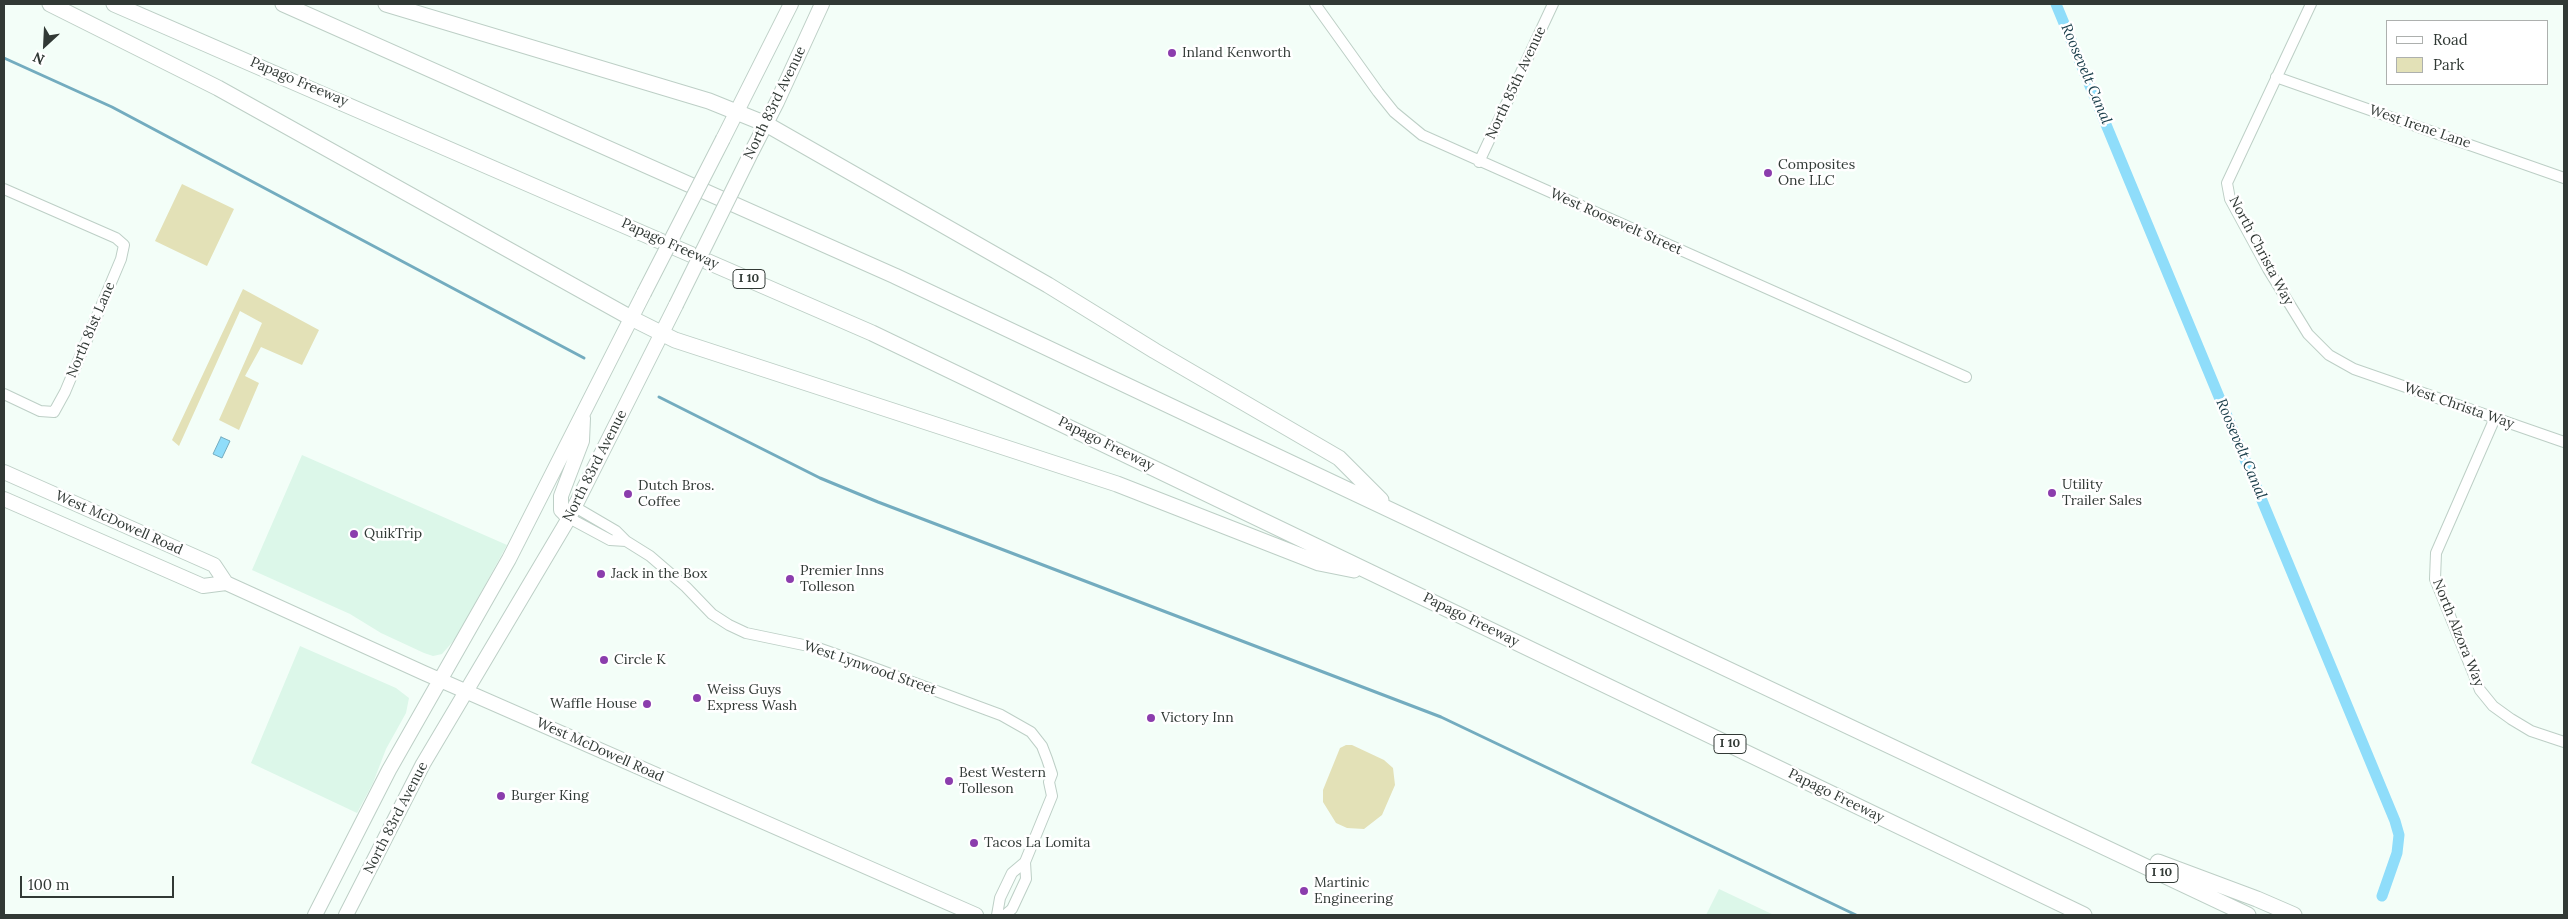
<!DOCTYPE html>
<html>
<head>
<meta charset="utf-8">
<style>
  body { margin:0 }
  #map { position:relative; width:2568px; height:919px; overflow:hidden; background:#f3fef8; font-family:Lora,serif }
  canvas { display:block }
  .frame { position:absolute; inset:0; border:5px solid #313935; pointer-events:none }
  .legend { position:absolute; left:2386px; top:20px; width:162px; height:65px; box-sizing:border-box; background:#fff; border:1px solid #adb0ae; margin:0; padding:6px 9px; list-style:none; font-size:15px; color:#313935 }
  .legend li { display:flex; align-items:center; gap:10px; height:25px }
  .legend b { width:25px; border:1px solid #adb0ae }
  .north { position:absolute; left:20px; top:20px; width:50px; height:50px; -webkit-text-stroke:4px #fff; paint-order:stroke; rotate:205deg; font-size:14px; font-weight:700; line-height:20px; text-align:center; color:#313935 }
  .north::after { content:''; display:block; margin:auto; width:18px; height:22px; background:#313935; clip-path:polygon(50% 0,100% 100%,50% 72%,0 100%) }
  .scale { position:absolute; left:20px; top:876px; width:154px; height:22px; box-sizing:border-box; border:2px solid #313935; border-top:0; padding-left:6px; font-size:15px; line-height:18px; white-space:nowrap; color:#313935; -webkit-text-stroke:4px #fff; paint-order:stroke }
</style>
</head>
<body>
<div id="map">
<canvas width="2568" height="919"></canvas>
<div class="frame"></div>
<ul class="legend">
<li><b style="height:6px;background:#fff"></b>Road</li>
<li><b style="height:14px;background:#e3e1b7"></b>Park</li>
</ul>
<div class="north">N</div>
<div class="scale">100 m</div>
</div>
<script>
const context = document.querySelector('canvas').getContext('2d');
context.lineJoin = 'round';
function fill(path, color) { context.fillStyle = color; context.fill(path, 'evenodd'); }
const shape = rows => new Path2D(rows.map(r => 'M' + r).join(''));
function trace(path, color, width, dash) { context.strokeStyle = color; context.lineWidth = width; context.lineCap = dash ? 'butt' : 'round'; context.setLineDash(dash || []); context.stroke(path); }
function write(font, color, halo, rows, align = 'center') {
  context.font = font + ' Lora,serif'; context.lineWidth = 5; context.setLineDash([]); context.textBaseline = 'middle'; context.strokeStyle = halo; context.fillStyle = color; for (const [text, x, y, turn = 0] of rows) {
    context.save(); context.translate(x, y); context.rotate((+turn || 0) * Math.PI / 180); context.textAlign = isNaN(turn) ? turn : align; if (halo) context.strokeText(text, 0, 0); context.fillText(text, 0, 0); context.restore();
  }
}
fill(shape([
  [302,455,507,545,456,638,442,654,433,656,424,653,381,633,350,614,252,570],
  [300,646,396,688,409,698,406,713,386,749,373,783,357,813,251,763],
  [1719,889,1774,915,1706,915]
]), '#dcf7e9');
fill(shape([
  [182,184,234,209,207,266,155,241],
  [243,289,319,330,302,365,261,347,245,376,259,383,239,430,219,420,262,323,240,311,179,446,172,440],
  [1346,745,1352,745,1384,760,1393,768,1395,785,1382,815,1364,829,1347,828,1336,823,1323,802,1323,790,1327,780,1340,748]
]), '#e3e1b7');
const water = shape([
  [221,437,230,441,222,458,213,454,221,437]
]);
fill(water, '#8fddfa');
trace(water, '#73acbf', 1);
trace(shape([
  [4,58,112,107,584,358],
  [659,397,820,478,878,502,1441,717,1856,915]
]), '#73acbf', 3);
trace(shape([
  [2056,4,2395,821,2399,835,2397,853,2382,896]
]), '#8fddfa', 11);
const minor = shape([
  [1315,4,1378,92,1394,112,1422,135,1966,377],
  [2311,4,2227,183,2230,199,2268,269,2308,334,2329,355,2354,369,2564,442],
  [2276,77,2564,178],
  [1479,162,1553,4],
  [4,189,116,238,124,245,121,259,65,392,54,412,40,411,4,394],
  [2495,418,2436,553,2435,579,2480,690,2493,706,2511,719,2531,731,2564,742],
  [575,507,616,531,626,541,650,556,686,587,712,614,729,625,746,633,818,648,858,662,1001,715,1031,732,1042,746,1047,759,1052,774,1049,782,1052,796,1025,862,1012,873,1000,898,997,915],
  [569,518,610,540,626,541],
  [1005,915,1012,909,1026,879,1025,862]
]);
const major = shape([
  [723,139,791,4],
  [752,151,777,102,822,4],
  [4,472,214,565,226,583,424,673,976,915],
  [4,499,203,586,226,583],
  [569,518,561,510,561,496,582,441,583,418],
  [315,915,389,770,509,559,644,293],
  [346,915,423,764,569,518,676,305]
]);
const highway = shape([
  [50,4,218,88,631,318,675,340,1117,484,1319,563,1354,570],
  [114,4,872,333,2084,915],
  [283,4,895,276,2248,915],
  [386,4,709,101,766,124,1048,285,1155,351,1339,458,1381,500],
  [2158,862,2257,899,2294,915]
]);
trace(minor, '#bdcfc6', 12);
trace(major, '#bdcfc6', 16);
trace(highway, '#bdcfc6', 17);
trace(minor, '#fff', 10);
trace(major, '#fff', 14);
trace(highway, '#fff', 15);
const majorBridge = shape([
  [644,293,723,139],
  [676,305,752,151]
]);
trace(majorBridge, '#bdcfc6', 16, []);
trace(majorBridge, '#fff', 14);
for (const [x, y, r, color] of [
  [1172,53,5,"#8b3dad"],
  [1768,173,5,"#8b3dad"],
  [2052,493,5,"#8b3dad"],
  [628,494,5,"#8b3dad"],
  [354,534,5,"#8b3dad"],
  [601,574,5,"#8b3dad"],
  [790,579,5,"#8b3dad"],
  [604,660,5,"#8b3dad"],
  [697,698,5,"#8b3dad"],
  [647,704,5,"#8b3dad"],
  [1151,718,5,"#8b3dad"],
  [949,781,5,"#8b3dad"],
  [501,796,5,"#8b3dad"],
  [974,843,5,"#8b3dad"],
  [1304,891,5,"#8b3dad"]
]) { const dot = new Path2D(); dot.arc(x, y, r, 0, 2 * Math.PI); context.fillStyle = color; context.fill(dot); trace(dot, '#fff', 2); }
for (const [x, y, w] of [
  [749,279,32],
  [1730,744,32],
  [2162,873,32]
]) { const box = new Path2D(); box.roundRect(x - w / 2, y - 9.5, w, 19, 4); context.fillStyle = '#fff'; context.fill(box); trace(box, '#313935', 1); }
write('bold 12px', '#313935', null, [
  ["I 10",749,279],
  ["I 10",1730,744],
  ["I 10",2162,873]
]);
write('14px', '#313935', '#fff', [
  ["Inland Kenworth",1182,53],
  ["Composites",1778,165],
  ["One LLC",1778,181],
  ["Utility",2062,485],
  ["Trailer Sales",2062,501],
  ["Dutch Bros.",638,486],
  ["Coffee",638,502],
  ["QuikTrip",364,534],
  ["Premier Inns",800,571],
  ["Tolleson",800,587],
  ["Jack in the Box",611,574],
  ["Circle K",614,660],
  ["Weiss Guys",707,690],
  ["Express Wash",707,706],
  ["Waffle House",637,704,"right"],
  ["Victory Inn",1161,718],
  ["Best Western",959,773],
  ["Tolleson",959,789],
  ["Burger King",511,796],
  ["Tacos La Lomita",984,843],
  ["Martinic",1314,883],
  ["Engineering",1314,899]
], 'left');
write('14px', '#313935', '#fff', [
  ["Papago Freeway",299,82,23],
  ["North 85th Avenue",1516,83,-65],
  ["North 83rd Avenue",775,103,-64],
  ["West Irene Lane",2420,127,19],
  ["West Roosevelt Street",1616,222,24],
  ["Papago Freeway",670,244,24],
  ["North Christa Way",2261,251,62],
  ["North 81st Lane",91,330,-67],
  ["West Christa Way",2459,406,19],
  ["Papago Freeway",1106,444,26],
  ["North 83rd Avenue",595,466,-63],
  ["West McDowell Road",119,523,24],
  ["Papago Freeway",1471,620,26],
  ["North Alzora Way",2458,633,68],
  ["West Lynwood Street",870,668,19],
  ["West McDowell Road",600,750,24],
  ["Papago Freeway",1836,796,26],
  ["North 83rd Avenue",396,818,-63]
]);
write('italic 15px', '#193d4a', '#fff', [
  ["Roosevelt Canal",2086,74,67],
  ["Roosevelt Canal",2241,449,67]
]);
</script>
</body>
</html>
